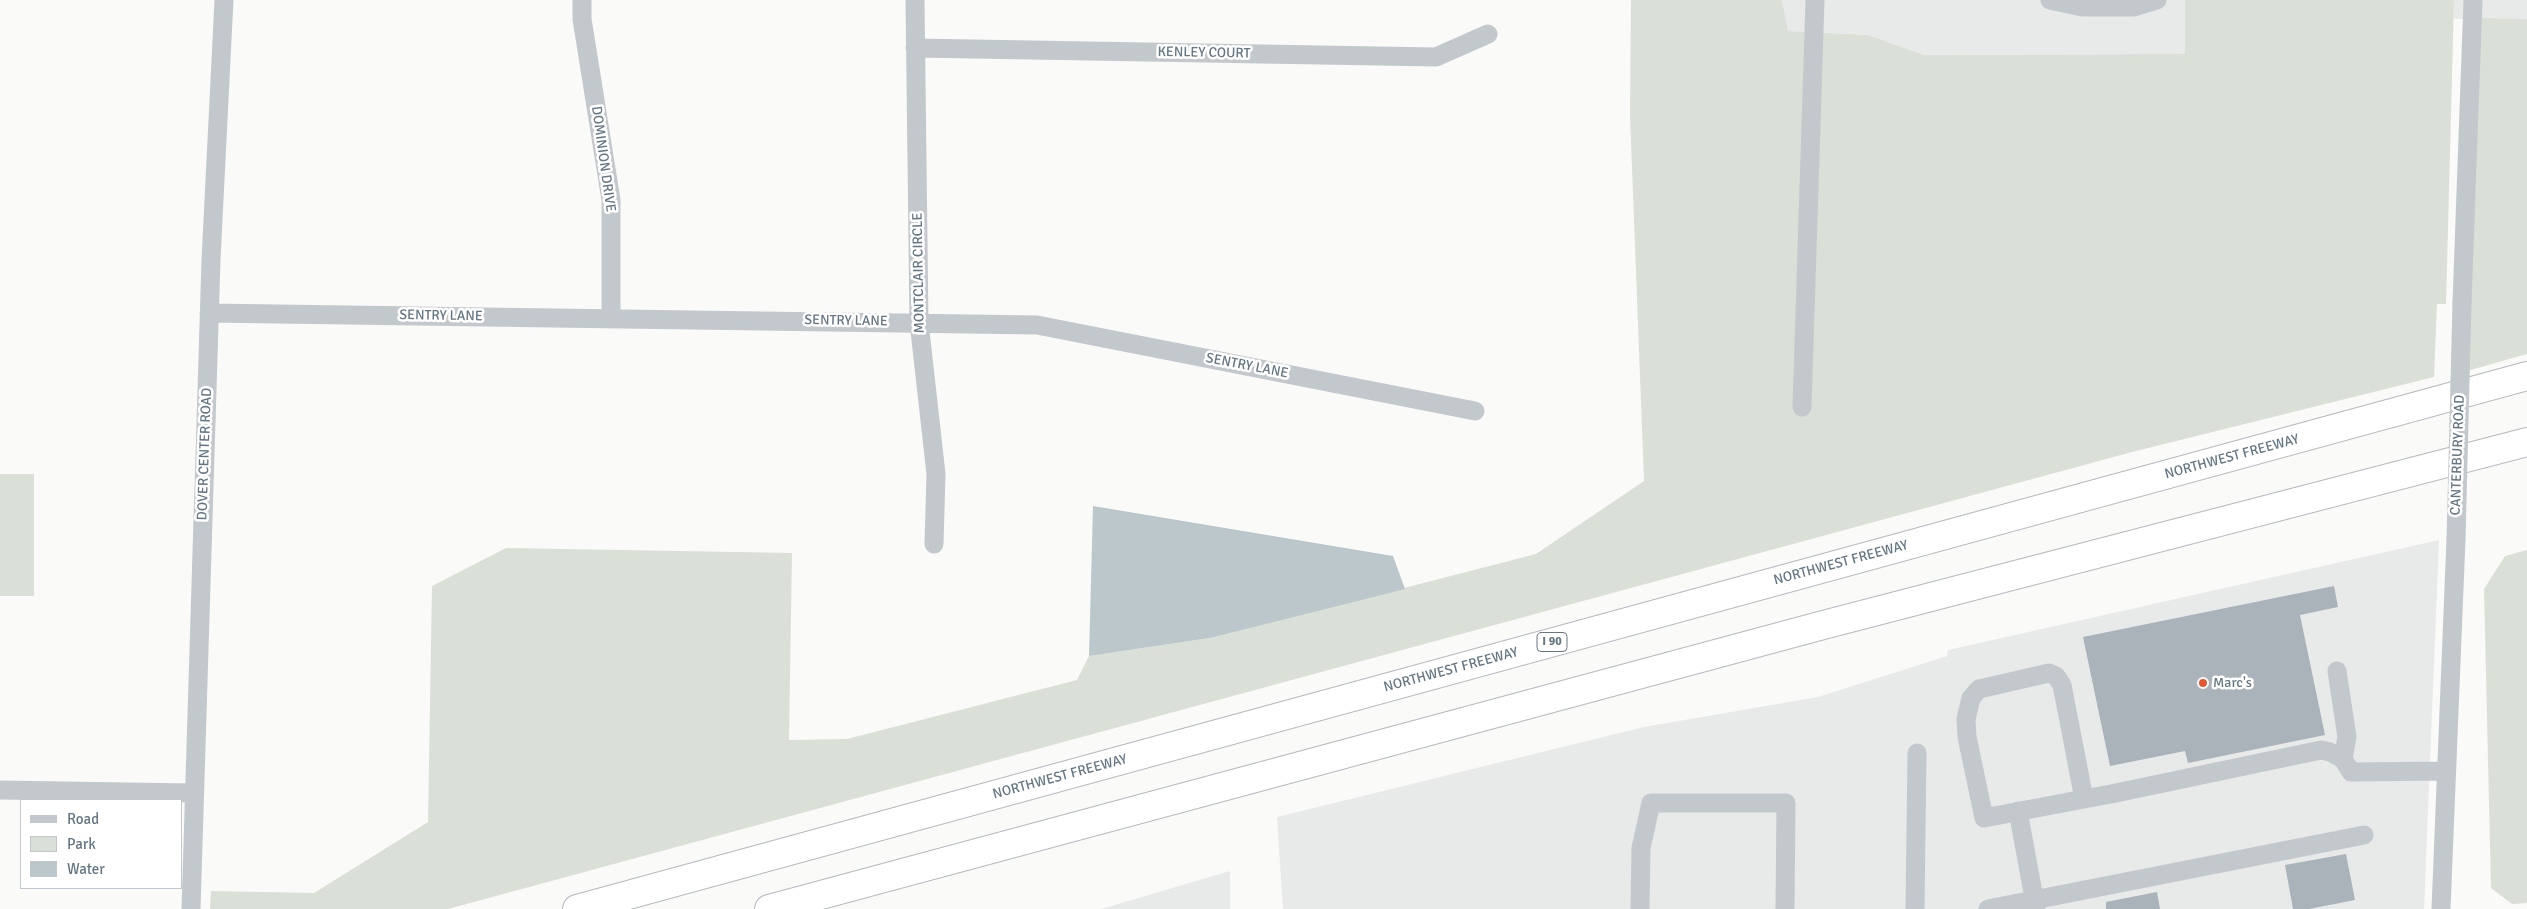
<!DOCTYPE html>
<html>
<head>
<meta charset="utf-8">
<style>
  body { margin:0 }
  #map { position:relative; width:2527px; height:909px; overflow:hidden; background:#fafaf8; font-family:Signika,sans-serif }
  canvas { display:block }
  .legend { position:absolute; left:20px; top:799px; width:162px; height:90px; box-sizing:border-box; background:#fff; border:1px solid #c1c8cd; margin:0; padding:6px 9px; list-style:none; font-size:15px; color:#657683 }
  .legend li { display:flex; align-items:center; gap:10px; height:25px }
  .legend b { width:25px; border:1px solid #c1c8cd }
</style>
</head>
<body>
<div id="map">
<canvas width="2527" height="909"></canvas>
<ul class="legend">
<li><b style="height:6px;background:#c3c8cc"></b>Road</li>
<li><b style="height:14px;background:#dadfd7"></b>Park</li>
<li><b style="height:14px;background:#bbc7cb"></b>Water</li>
</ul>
</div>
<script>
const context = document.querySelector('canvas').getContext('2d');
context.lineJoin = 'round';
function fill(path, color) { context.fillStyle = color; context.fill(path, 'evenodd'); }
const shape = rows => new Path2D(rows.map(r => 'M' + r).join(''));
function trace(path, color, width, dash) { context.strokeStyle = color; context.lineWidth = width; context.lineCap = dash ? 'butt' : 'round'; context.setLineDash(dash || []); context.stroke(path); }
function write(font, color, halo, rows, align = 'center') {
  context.font = font + ' Signika,sans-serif'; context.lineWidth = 5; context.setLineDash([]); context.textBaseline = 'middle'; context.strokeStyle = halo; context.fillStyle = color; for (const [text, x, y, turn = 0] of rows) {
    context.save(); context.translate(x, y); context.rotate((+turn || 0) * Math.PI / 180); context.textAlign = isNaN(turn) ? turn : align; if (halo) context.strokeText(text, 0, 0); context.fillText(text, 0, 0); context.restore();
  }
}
fill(shape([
  [1782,0,2185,0,2185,54,1924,55,1868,35,1788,31],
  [2454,0,2527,0,2527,19,2454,19],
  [2439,540,2424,909,1283,909,1277,817,1644,727,1818,697,1947,656,1948,650],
  [1230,871,1230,909,1101,909]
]), '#e8e9e9');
fill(shape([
  [1631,0,1782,0,1788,31,1868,35,1924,55,2185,54,2185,0,2454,0,2446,304,2437,304,2434,377,2132,452,448,909,210,909,211,891,314,893,428,822,432,586,506,548,792,553,789,740,847,739,1077,680,1089,656,1210,638,1536,554,1644,481,1630,115],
  [2475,18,2527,19,2527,354,2467,371],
  [0,474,34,474,34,596,0,596],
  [2527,550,2527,903,2512,904,2491,888,2484,589,2505,556]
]), '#dadfd7');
fill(shape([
  [1093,506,1393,556,1405,589,1210,638,1089,656]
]), '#bbc7cb');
fill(shape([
  [2334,586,2338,607,2300,615,2325,735,2188,763,2185,751,2110,766,2083,637],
  [2346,854,2355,900,2309,909,2293,909,2285,865],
  [2157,892,2160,909,2106,909,2106,902]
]), '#aab3b9');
const highway = shape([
  [577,909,2527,376],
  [769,909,1827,624,2527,442]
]);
trace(highway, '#b4b9bd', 30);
trace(shape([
  [582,0,582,19,611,200,611,319],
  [915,0,919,322,936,474,934,544],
  [2050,0,2082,7,2134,7,2157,0],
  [915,48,1436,57,1488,34],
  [2462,303,2473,0],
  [209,313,1037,325,1475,411],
  [1802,407,1815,0],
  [2337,671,2347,737,2343,759],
  [0,790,193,793],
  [2084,799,2062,685,2056,676,2049,673,1979,689,1971,698,1966,719,1967,737,1984,818,2084,799,2111,794,2321,750,2330,752,2343,759,2351,772,2446,771],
  [2018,811,2036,909],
  [191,909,211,260,224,0],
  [1640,909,1641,848,1651,803,1786,803,1785,909],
  [1915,909,1917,753],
  [1988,909,2364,835],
  [2441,909,2456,539]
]), '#c3c8cc', 19);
trace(highway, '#fff', 28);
trace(shape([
  [2456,539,2462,303]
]), '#c3c8cc', 19);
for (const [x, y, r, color] of [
  [2203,683,5,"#e4572e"]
]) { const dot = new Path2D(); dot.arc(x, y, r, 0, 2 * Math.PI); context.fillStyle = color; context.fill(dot); trace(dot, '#fff', 2); }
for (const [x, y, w] of [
  [1552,642,30]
]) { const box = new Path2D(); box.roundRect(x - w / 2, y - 9.5, w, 19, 4); context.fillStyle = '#fff'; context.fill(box); trace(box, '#657683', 1); }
write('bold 12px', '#657683', null, [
  ["I 90",1552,642]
]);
write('14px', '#657683', '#fff', [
  ["KENLEY COURT",1204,53,1],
  ["DOMINION DRIVE",603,159,82],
  ["MONTCLAIR CIRCLE",919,273,-91],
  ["SENTRY LANE",441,316,1],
  ["SENTRY LANE",846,321,1],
  ["SENTRY LANE",1247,366,11],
  ["DOVER CENTER ROAD",205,454,-88],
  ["CANTERBURY ROAD",2458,455,-88],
  ["NORTHWEST FREEWAY",2232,457,-15],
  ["NORTHWEST FREEWAY",1841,563,-15],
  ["NORTHWEST FREEWAY",1451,670,-15],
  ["NORTHWEST FREEWAY",1060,777,-15]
]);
write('14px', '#657683', '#fff', [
  ["Marc's",2213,683]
], 'left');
</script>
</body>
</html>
